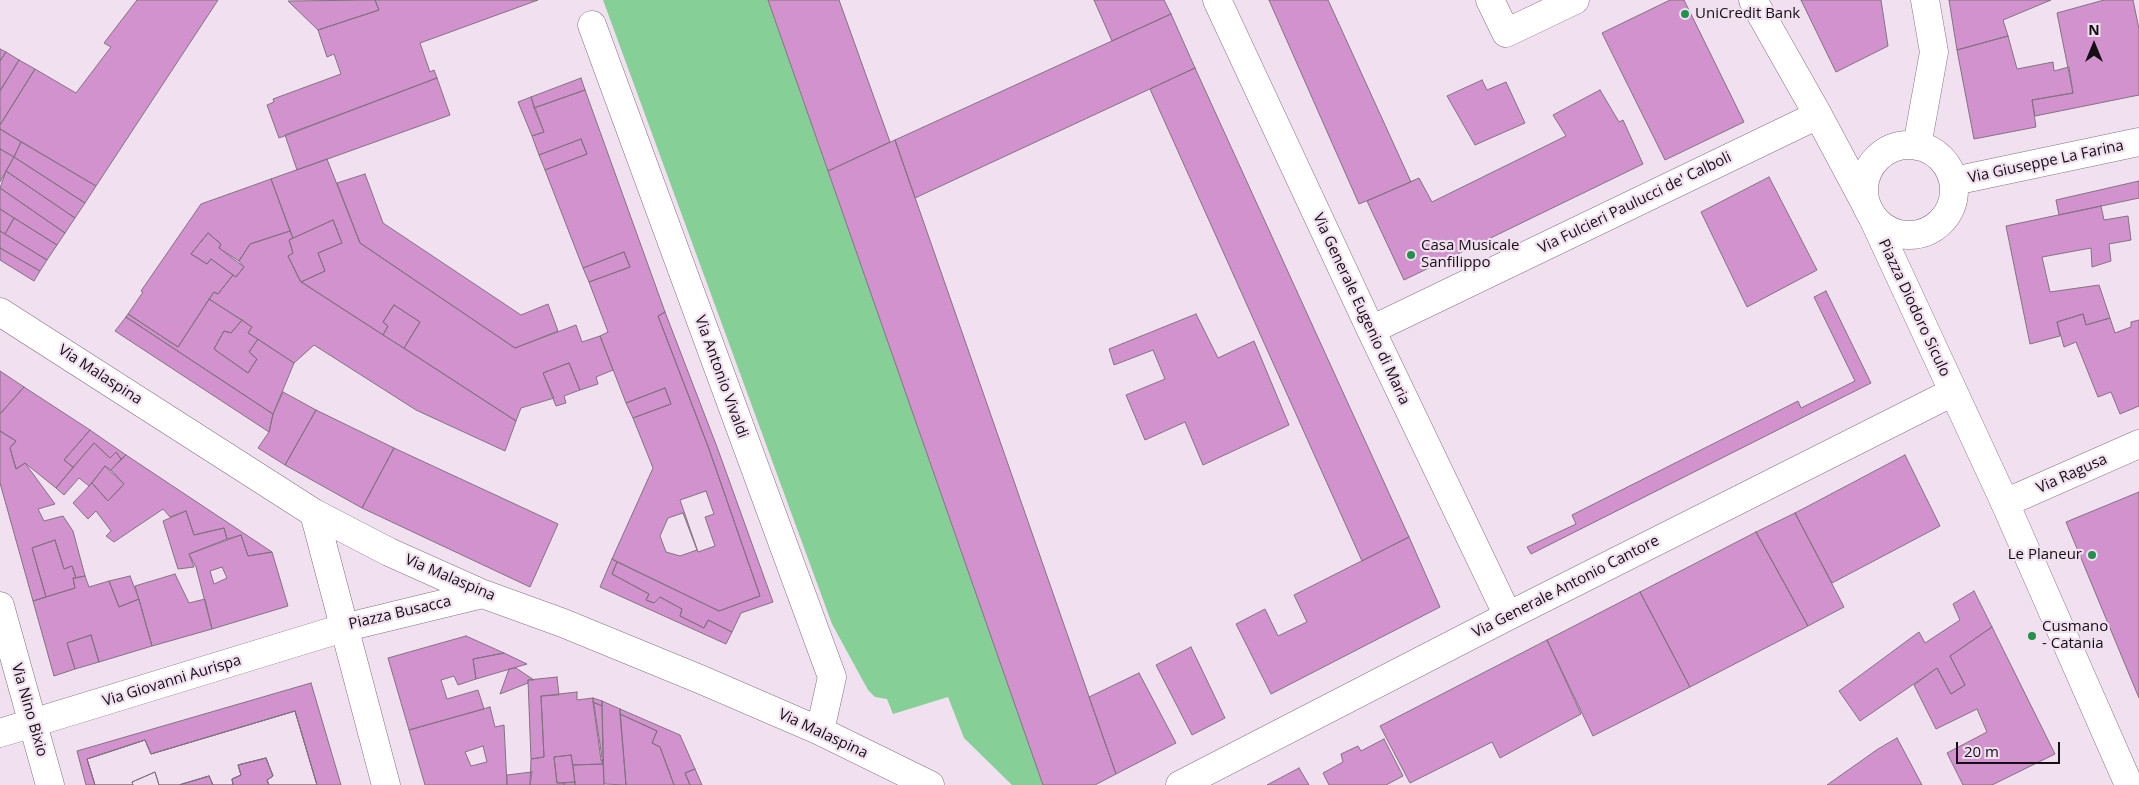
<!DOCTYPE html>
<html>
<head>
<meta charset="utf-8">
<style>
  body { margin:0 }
  #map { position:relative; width:2139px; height:785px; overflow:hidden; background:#f1e0ef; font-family:"Open Sans",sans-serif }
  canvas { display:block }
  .north { position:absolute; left:2069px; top:20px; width:50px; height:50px; -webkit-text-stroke:4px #f1e0ef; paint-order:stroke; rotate:0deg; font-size:14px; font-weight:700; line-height:20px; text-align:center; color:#150f14 }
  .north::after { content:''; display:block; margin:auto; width:18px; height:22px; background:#150f14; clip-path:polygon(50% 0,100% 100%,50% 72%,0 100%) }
  .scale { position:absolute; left:1956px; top:742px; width:104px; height:22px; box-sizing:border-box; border:2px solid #150f14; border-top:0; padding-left:6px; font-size:15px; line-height:18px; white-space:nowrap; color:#150f14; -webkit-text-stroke:4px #f1e0ef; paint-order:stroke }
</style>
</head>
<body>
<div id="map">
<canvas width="2139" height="785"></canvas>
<div class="north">N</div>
<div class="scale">20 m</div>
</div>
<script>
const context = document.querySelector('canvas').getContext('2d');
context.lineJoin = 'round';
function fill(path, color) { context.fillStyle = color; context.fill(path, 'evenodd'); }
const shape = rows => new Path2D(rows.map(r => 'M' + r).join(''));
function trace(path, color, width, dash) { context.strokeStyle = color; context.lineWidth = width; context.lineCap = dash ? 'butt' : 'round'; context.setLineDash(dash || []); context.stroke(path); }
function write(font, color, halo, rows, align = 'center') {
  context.font = font + ' "Open Sans",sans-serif'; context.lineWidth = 4.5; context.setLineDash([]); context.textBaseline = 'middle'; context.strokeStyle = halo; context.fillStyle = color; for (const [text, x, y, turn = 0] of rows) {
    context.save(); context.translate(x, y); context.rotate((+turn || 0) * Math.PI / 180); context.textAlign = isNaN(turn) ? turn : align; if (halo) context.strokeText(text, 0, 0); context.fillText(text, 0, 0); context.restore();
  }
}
fill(shape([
  [603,0,768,0,1043,785,1012,785,964,738,948,697,893,714,887,699,875,697,868,690,832,624]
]), '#86cf97');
const building = shape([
  [137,0,218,0,96,186,0,129,0,125,35,69,76,93,111,47,104,43,137,0],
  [375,0,538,0,420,43,430,72,434,70,437,78,279,138,267,105,274,102,273,99,341,74,334,54,327,57,318,30,379,10,375,0],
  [375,0,379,10,318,30,288,1,375,0],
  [768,0,839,0,890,142,828,171,768,0],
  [1094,0,1164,0,1171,14,1112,41,1094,0],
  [1269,0,1328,0,1411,182,1359,204,1269,0],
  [1670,0,1684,0,1744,122,1665,160,1602,33,1670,0],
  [1801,0,1881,0,1888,46,1836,72,1801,0],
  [1949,0,2051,0,2003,20,2008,36,1957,50,1949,0],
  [2104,0,2133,0,2139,29,2139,95,2035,116,2032,100,2073,93,2057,13,2104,0],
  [1171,14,1195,68,915,198,895,140,1171,14],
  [2008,36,2017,69,2053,62,2054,71,2069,67,2073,93,2032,100,2036,127,1974,139,1957,50,2008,36],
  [0,49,6,52,0,61,0,49],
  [6,52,19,60,0,91,0,61,6,52],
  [19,60,35,69,0,125,0,91,19,60],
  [1195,68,1409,537,1362,561,1150,89,1195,68],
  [437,78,450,115,297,170,285,135,437,78],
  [581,78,585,90,534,108,531,97,581,78],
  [1482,80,1487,90,1506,82,1525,123,1475,145,1447,96,1482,80],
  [585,90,665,312,658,316,709,449,760,596,719,611,612,559,653,468,633,418,671,404,665,388,626,403,600,336,608,332,589,282,630,267,624,252,583,268,545,170,587,154,581,139,539,155,532,136,544,132,534,108,585,90],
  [683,513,697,550,680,556,666,552,660,536,668,518,683,513],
  [1600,90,1619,122,1623,120,1643,164,1404,280,1367,201,1419,178,1432,202,1566,136,1553,115,1600,90],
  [531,97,544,132,532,136,518,102,531,97],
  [0,129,21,142,14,157,0,149,0,129],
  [581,139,587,154,545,170,539,155,581,139],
  [895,140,1116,774,1095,785,1043,785,828,171,895,140],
  [21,142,96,186,85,203,14,157,21,142],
  [0,149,14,157,0,182,0,149],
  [14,157,85,203,75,218,6,171,14,157],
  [327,159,360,243,515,348,576,325,582,342,600,336,613,370,596,377,598,384,580,390,569,363,543,373,554,398,521,408,516,421,404,348,420,322,394,305,383,322,388,326,383,335,301,282,325,271,318,253,342,243,333,220,293,238,271,179,327,159],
  [6,171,75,218,65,233,0,188,6,171],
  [365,174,383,223,521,315,548,304,558,331,515,348,360,243,337,183,365,174],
  [1769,177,1817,270,1747,307,1701,212,1769,177],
  [271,179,290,231,250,244,239,261,219,248,221,244,208,233,191,254,207,264,211,259,233,275,218,294,214,292,178,347,128,314,143,292,141,291,201,204,271,179],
  [2139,181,2139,198,2059,215,2056,200,2139,181],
  [0,188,65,233,57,245,0,209,0,188],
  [2101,206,2104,220,2128,216,2131,240,2109,244,2111,261,2092,267,2091,248,2042,257,2050,292,2099,285,2110,318,2086,325,2083,314,2057,322,2060,336,2030,344,2006,226,2101,206],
  [0,209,14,218,5,234,0,231,0,209],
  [14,218,57,245,47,260,5,234,14,218],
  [333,220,342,243,318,253,325,271,301,282,288,256,293,253,289,240,333,220],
  [0,231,47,260,40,271,0,248,0,231],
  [290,231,293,238,289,240,293,253,288,256,300,281,516,421,505,451,416,410,314,345,294,363,248,333,252,327,209,299,214,292,218,294,233,275,236,277,244,267,239,261,250,244,290,231],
  [208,233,221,244,219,248,244,267,236,277,211,259,207,264,191,254,208,233],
  [0,248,40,271,34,281,0,260,0,248],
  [624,252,630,267,589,282,583,268,624,252],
  [1826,291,1871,383,1531,554,1527,547,1576,524,1572,515,1798,401,1801,408,1855,381,1814,297,1826,291],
  [209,299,242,320,231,333,224,331,214,349,248,373,257,359,249,352,258,339,294,363,273,414,126,317,128,314,178,347,209,299],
  [394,305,420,322,404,348,383,335,388,326,383,322,394,305],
  [665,312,717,447,773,602,741,613,732,632,708,620,704,628,680,616,682,609,660,597,654,603,646,600,649,594,612,574,617,562,719,611,760,596,709,449,658,316,665,312],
  [1196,314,1218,358,1254,341,1289,425,1203,465,1185,422,1145,440,1126,395,1165,379,1153,350,1114,365,1109,349,1196,314],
  [2083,314,2086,325,2110,318,2115,333,2131,327,2131,322,2139,320,2139,406,2120,414,2111,392,2098,397,2076,342,2064,347,2057,322,2083,314],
  [126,317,273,414,269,432,115,331,126,317],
  [242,320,252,327,248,333,258,339,249,352,257,359,248,373,214,349,224,331,231,333,242,320],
  [569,363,580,390,564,396,566,403,556,406,543,373,569,363],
  [0,371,24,387,0,414,0,371],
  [24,387,90,430,64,460,73,467,56,488,25,463,16,469,10,448,16,441,0,431,0,414,24,387],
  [665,388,671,404,633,418,626,403,665,388],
  [283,392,316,410,285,465,258,448,269,432,273,414,283,392],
  [316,410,394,448,362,508,285,465,316,410],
  [90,430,126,455,121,459,116,452,110,458,94,443,73,467,64,460,90,430],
  [0,431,16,441,10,448,16,469,25,463,55,504,38,509,44,521,63,516,73,531,85,576,76,578,72,566,64,569,55,540,32,548,46,597,33,601,0,483,0,431],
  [94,443,110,458,116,452,121,459,111,470,105,466,89,486,79,478,64,495,56,488,94,443],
  [394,448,558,524,530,587,362,508,394,448],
  [126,455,272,552,248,556,241,535,227,539,224,528,194,535,186,511,170,517,163,509,114,542,106,536,111,531,96,511,88,519,73,503,92,483,108,501,124,484,111,470,126,455],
  [1905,455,1940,526,1832,583,1795,513,1905,455],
  [105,466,124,484,108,501,92,483,105,466],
  [706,491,714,514,705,517,715,546,698,552,680,500,706,491],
  [2139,492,2139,698,2066,522,2139,492],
  [186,511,194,535,224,528,227,539,189,554,194,567,178,569,163,521,186,511],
  [1795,513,1844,607,1808,626,1756,532,1795,513],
  [1756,532,1808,626,1690,687,1640,592,1756,532],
  [241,535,248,556,272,552,288,606,212,629,196,567,189,554,241,535],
  [222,567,227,578,214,584,210,571,222,567],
  [1409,537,1440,607,1271,694,1236,624,1265,609,1278,636,1307,622,1294,595,1409,537],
  [55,540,64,569,72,566,76,578,73,578,75,588,46,597,32,548,55,540],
  [612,559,617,562,612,574,649,594,646,600,654,603,660,597,682,609,680,616,704,628,708,620,732,632,726,644,600,587,612,559],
  [175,574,189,603,205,599,212,629,152,646,135,586,175,574],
  [85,576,89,587,109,581,119,607,139,599,152,646,99,662,91,635,67,643,75,669,54,676,33,601,75,588,73,578,85,576],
  [130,576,139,599,119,607,109,581,130,576],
  [1974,591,1992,627,1950,656,1965,685,1951,694,1937,668,1860,721,1839,691,1919,632,1925,643,1960,620,1953,604,1974,591],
  [1640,592,1690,687,1593,736,1547,640,1640,592],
  [1992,627,2055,754,1992,785,1963,785,1947,753,1987,732,1977,709,1936,729,1914,685,1937,668,1951,694,1965,685,1950,656,1992,627],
  [91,635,99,662,75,669,67,643,91,635],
  [466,636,504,653,473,659,476,679,458,685,454,676,441,680,447,699,478,690,484,709,409,730,388,658,466,636],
  [1547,640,1581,714,1500,758,1492,742,1410,783,1380,726,1547,640],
  [1191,647,1225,718,1192,735,1156,665,1191,647],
  [504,653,527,664,476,679,473,659,504,653],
  [516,668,534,680,528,680,528,683,500,694,509,669,516,668],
  [1139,673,1176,743,1116,774,1089,697,1139,673],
  [557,677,559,695,541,696,544,757,531,759,528,680,557,677],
  [311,683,341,785,317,785,295,711,151,754,145,740,87,759,95,785,86,785,77,751,311,683],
  [577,692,577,700,593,698,603,764,573,765,571,755,554,757,557,783,564,783,564,785,530,785,531,759,544,757,541,696,577,692],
  [593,698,602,701,602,706,593,702,593,698],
  [602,701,620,709,626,785,604,784,602,701],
  [593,702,602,706,603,761,601,760,593,702],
  [490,707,495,727,504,725,507,785,425,785,409,730,490,707],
  [483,746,487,762,471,766,465,752,483,746],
  [620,709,680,735,695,769,685,773,690,785,674,785,660,747,652,743,657,731,620,714,620,709],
  [295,711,317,785,269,785,267,780,273,776,266,758,238,765,241,775,232,779,233,785,213,785,209,776,179,785,159,785,155,772,132,782,133,785,95,785,87,759,145,740,151,754,295,711],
  [295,711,317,785,269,785,267,780,273,776,266,758,238,765,241,775,232,779,233,785,213,785,209,776,179,785,159,785,155,772,132,782,133,785,95,785,87,759,145,740,151,754,295,711],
  [620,714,657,731,652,743,660,747,674,785,626,785,620,714],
  [1897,738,1922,785,1827,785,1878,749,1897,738],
  [1384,739,1403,776,1386,785,1329,785,1323,773,1343,762,1341,754,1358,746,1361,751,1384,739],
  [571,755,575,782,557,783,554,757,571,755],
  [266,758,273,776,267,780,269,785,233,785,232,779,241,775,238,765,266,758],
  [601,760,603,761,604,785,575,785,573,765,603,764,601,760],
  [1299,768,1309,785,1267,785,1299,768],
  [695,769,702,785,690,785,685,773,695,769],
  [532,772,530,785,507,785,507,775,532,772],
  [209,776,213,785,179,785,209,776],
  [575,782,575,785,564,785,564,783,575,782]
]);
fill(building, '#d192cd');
trace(building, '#827380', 1);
const minor = shape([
  [1217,0,1371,330,1508,616],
  [1490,0,1506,33,1575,0],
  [592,25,832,677,820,731],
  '1864 190a45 45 0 1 1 90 0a45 45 0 1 1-90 0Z',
  [1917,146,1934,52,1925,0],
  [1954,181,2139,142],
  [0,312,314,513,389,552,483,594,563,623,702,680,820,731,930,785],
  [1371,330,1818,115],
  [2005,503,2139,444],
  [314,513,386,785],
  [0,606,50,785],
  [0,733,343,628,483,594],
  [1180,785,1508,616,1953,392]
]);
const tertiary = shape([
  [1753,0,1818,115,1872,216,2005,503,2129,785]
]);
trace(minor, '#827381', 29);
trace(tertiary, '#827381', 29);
trace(minor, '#fff', 28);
trace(tertiary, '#fff', 28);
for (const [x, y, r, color] of [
  [1685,14,5,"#21914b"],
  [1411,255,5,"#21914b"],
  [2092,555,5,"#21914b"],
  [2032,636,5,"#21914b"]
]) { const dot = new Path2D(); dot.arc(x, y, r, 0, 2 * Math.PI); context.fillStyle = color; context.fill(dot); trace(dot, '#f1e0ef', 2); }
write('15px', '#150f14', '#f1e0ef', [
  ["UniCredit Bank",1695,14],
  ["Casa Musicale",1421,246],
  ["Sanfilippo",1421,263],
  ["Le Planeur",2082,555,"right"],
  ["Cusmano",2042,627],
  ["- Catania",2042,644]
], 'left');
write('15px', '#150f14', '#f1e0ef', [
  ["Via Giuseppe La Farina",2046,162,-12],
  ["Via Fulcieri Paulucci de' Calboli",1635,203,-26],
  ["Piazza Diodoro Siculo",1914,308,65],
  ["Via Generale Eugenio di Maria",1361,309,65],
  ["Via Malaspina",100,375,33],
  ["Via Antonio Vivaldi",721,377,70],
  ["Via Ragusa",2072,474,-24],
  ["Via Malaspina",450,578,23],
  ["Via Generale Antonio Cantore",1566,587,-27],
  ["Piazza Busacca",400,613,-13],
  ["Via Giovanni Aurispa",172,681,-17],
  ["Via Nino Bixio",29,710,74],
  ["Via Malaspina",823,734,25]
]);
</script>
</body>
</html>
